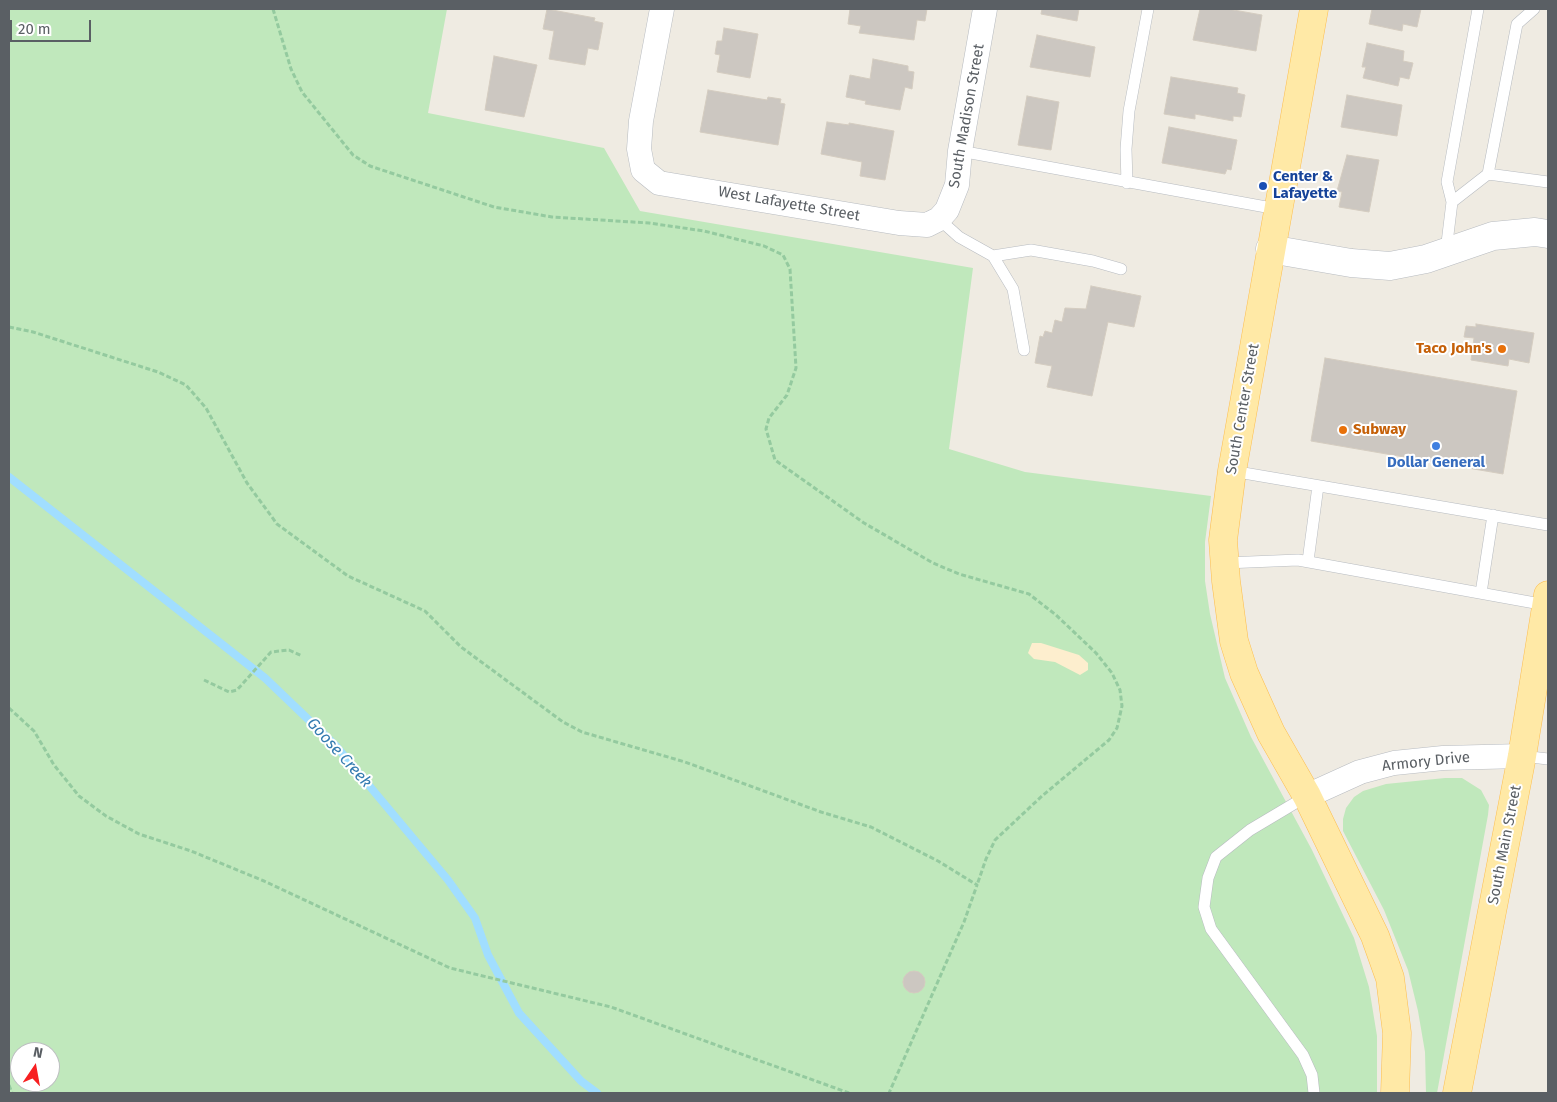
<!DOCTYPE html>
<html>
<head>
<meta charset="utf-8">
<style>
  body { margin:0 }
  #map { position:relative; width:1557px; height:1102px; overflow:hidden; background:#efebe2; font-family:"Fira Sans",sans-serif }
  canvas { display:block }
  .frame { position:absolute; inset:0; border:10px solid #5a5f64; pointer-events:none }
  .north { position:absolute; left:10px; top:1042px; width:50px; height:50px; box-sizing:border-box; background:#fff; border:1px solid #bdbfc1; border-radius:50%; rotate:12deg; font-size:14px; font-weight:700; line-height:20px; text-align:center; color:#5a5f64 }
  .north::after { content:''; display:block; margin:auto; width:18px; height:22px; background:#f71f21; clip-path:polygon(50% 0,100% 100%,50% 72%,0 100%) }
  .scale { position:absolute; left:10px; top:20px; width:81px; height:22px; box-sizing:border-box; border:2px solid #5a5f64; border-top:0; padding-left:6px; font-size:15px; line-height:18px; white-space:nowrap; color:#5a5f64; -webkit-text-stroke:4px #fff; paint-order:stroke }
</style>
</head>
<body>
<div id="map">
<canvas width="1557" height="1102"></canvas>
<div class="frame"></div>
<div class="north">N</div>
<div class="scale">20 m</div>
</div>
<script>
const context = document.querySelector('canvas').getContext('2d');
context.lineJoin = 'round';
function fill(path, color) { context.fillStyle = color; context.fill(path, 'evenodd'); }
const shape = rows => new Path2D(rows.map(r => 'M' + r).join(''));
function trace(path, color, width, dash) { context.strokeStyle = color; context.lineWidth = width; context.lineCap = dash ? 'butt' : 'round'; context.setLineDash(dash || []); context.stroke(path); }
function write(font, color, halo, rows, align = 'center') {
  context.font = font + ' "Fira Sans",sans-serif'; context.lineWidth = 4; context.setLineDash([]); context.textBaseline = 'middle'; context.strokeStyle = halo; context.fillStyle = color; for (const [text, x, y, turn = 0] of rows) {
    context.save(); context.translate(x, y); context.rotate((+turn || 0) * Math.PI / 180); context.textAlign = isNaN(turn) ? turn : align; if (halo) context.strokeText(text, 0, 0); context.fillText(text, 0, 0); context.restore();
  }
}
fill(shape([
  [9,9,447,9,428,113,604,148,640,211,973,268,949,449,1025,472,1211,496,1205,542,1205,581,1210,614,1225,678,1251,737,1312,850,1354,938,1369,987,1377,1036,1377,1093,9,1093],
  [20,1052,50,1052,50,1082,20,1082],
  [1445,778,1462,778,1481,790,1489,805,1488,815,1437,1093,1426,1093,1425,1052,1418,1011,1408,970,1384,910,1343,831,1343,819,1346,808,1354,797,1363,791,1386,784]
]), '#c0e8bc');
fill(shape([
  [1032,643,1041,643,1079,655,1088,663,1088,670,1080,675,1055,662,1034,659,1028,653]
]), '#fdeece');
trace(shape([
  [9,477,265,678,336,746,448,880,475,918,488,955,519,1013,581,1081,597,1093]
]), '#a1deff', 8);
const building = shape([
  [547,9,595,18,594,21,603,23,598,50,588,48,585,65,549,59,554,31,543,29,547,9],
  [850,9,927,9,925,21,917,20,914,40,859,33,861,26,848,24,850,9],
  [1042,9,1079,9,1077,21,1041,14,1042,9],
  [1200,9,1228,9,1262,15,1256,51,1193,40,1200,9],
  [1372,9,1421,9,1417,27,1403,24,1402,31,1369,24,1372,9],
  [724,28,758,34,750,78,717,72,720,55,715,54,717,41,722,41,724,28],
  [1037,35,1095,47,1090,77,1030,67,1037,35],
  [1367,43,1404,51,1403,61,1413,63,1409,79,1400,77,1398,86,1363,78,1366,67,1362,67,1367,43],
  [494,56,537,65,524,117,485,110,494,56],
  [873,59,908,66,908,71,914,72,912,89,905,87,900,110,865,104,866,101,846,97,850,75,870,79,873,59],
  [1171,77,1238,88,1237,93,1245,95,1241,117,1233,116,1233,121,1195,114,1195,119,1164,114,1171,77],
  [708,90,767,100,768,97,781,99,780,103,785,104,778,145,700,132,708,90],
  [1347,95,1402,105,1397,136,1341,127,1347,95],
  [1027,96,1059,102,1051,150,1018,145,1027,96],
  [827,122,849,125,849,123,894,131,885,180,860,176,862,162,821,154,827,122],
  [1169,127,1237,140,1231,170,1227,169,1225,174,1162,163,1169,127],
  [1347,155,1379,160,1369,212,1339,207,1342,192,1337,191,1347,155],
  [1091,286,1141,296,1134,327,1108,322,1092,396,1047,387,1052,366,1035,363,1040,336,1043,337,1045,331,1052,333,1055,320,1062,322,1065,308,1086,309,1091,286],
  [1476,324,1534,333,1529,363,1509,359,1508,366,1471,360,1474,338,1464,337,1466,326,1476,327,1476,324],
  [1325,358,1517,391,1503,474,1311,441,1325,358],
  '903 982a11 11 0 1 1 22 0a11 11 0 1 1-22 0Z'
]);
fill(building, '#ccc7c1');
trace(building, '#d4ccc0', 1);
const service = shape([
  [1534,9,1517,24,1488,174,1548,182],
  [960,151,1277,209],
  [1127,183,1126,149,1129,111,1148,9],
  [1452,202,1488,174],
  [939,219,959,237,993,256,1031,250,1093,261,1121,269],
  [1446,251,1452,202,1447,182,1478,9],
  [993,256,1013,289,1024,350],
  [1232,471,1548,525],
  [1308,561,1318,486],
  [1225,563,1298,560,1546,605],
  [1481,593,1493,515],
  [1522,756,1548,759],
  [1307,796,1250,830,1216,857,1208,878,1204,907,1211,929,1303,1055,1312,1075,1314,1093]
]);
const minor = shape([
  [662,9,641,121,639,149,643,170,659,183,899,223,927,225,939,219,947,210,957,185,960,151,985,9],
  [1307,796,1360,772,1394,763,1443,758,1522,756]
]);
const tertiary = shape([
  [1270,249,1351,263,1390,266,1426,259,1493,236,1535,232,1548,234]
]);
const primary = shape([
  [1314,9,1232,471,1223,540,1226,581,1234,641,1244,673,1271,733,1307,796,1375,936,1390,978,1397,1033,1395,1093],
  [1457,1093,1522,756,1548,595]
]);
trace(service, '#b7bbc0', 12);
trace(minor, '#b7bbc0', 25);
trace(tertiary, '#b7bbc0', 29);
trace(primary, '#fdbd4d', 29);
trace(shape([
  [273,9,291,69,302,92,353,155,370,166,494,207,552,217,649,223,704,231,764,246,783,255,790,269,796,368,787,395,769,418,766,429,775,460,864,523,933,563,959,574,1029,594,1056,615,1096,653,1112,673,1120,690,1122,706,1117,728,1109,740,1042,796,995,840,986,859,977,885],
  [9,327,33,332,158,372,186,385,206,408,247,483,277,524,348,576,425,611,461,647,563,722,582,732,685,762,821,812,871,827,938,861,977,885,964,922,889,1093],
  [204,680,229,692,237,690,271,652,289,650,302,656],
  [9,708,34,731,54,765,79,796,106,816,139,834,191,851,264,881,450,968,611,1007,849,1093],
  [9,1085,12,1093]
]), '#94ca9f', 3, [5, 2.5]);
trace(service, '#fff', 11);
trace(minor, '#fff', 24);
trace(tertiary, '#fff', 28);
trace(primary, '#ffe9a6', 28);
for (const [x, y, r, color] of [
  [1263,186,5,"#1a4fb4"],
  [1502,349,5,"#e8710a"],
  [1343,430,5,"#e8710a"],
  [1436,446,5,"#3f7fe0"]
]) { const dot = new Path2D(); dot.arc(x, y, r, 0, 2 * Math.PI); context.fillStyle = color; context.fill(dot); trace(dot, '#fff', 2); }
write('15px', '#5a5f64', '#fff', [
  ["South Madison Street",967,116,-80],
  ["West Lafayette Street",789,204,10],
  ["South Center Street",1243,409,-80],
  ["Armory Drive",1426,762,-6],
  ["South Main Street",1505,845,-79]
]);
write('bold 15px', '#164399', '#fff', [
  ["Center &",1273,177],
  ["Lafayette",1273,194]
], 'left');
write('bold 15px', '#c56008', '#fff', [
  ["Taco John's",1492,349],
  ["Subway",1353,430,"left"]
], 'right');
write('bold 15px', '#366cbe', '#fff', [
  ["Dollar General",1436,463]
]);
write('italic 16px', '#347bb0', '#fff', [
  ["Goose Creek",339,753,48]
]);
</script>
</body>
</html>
